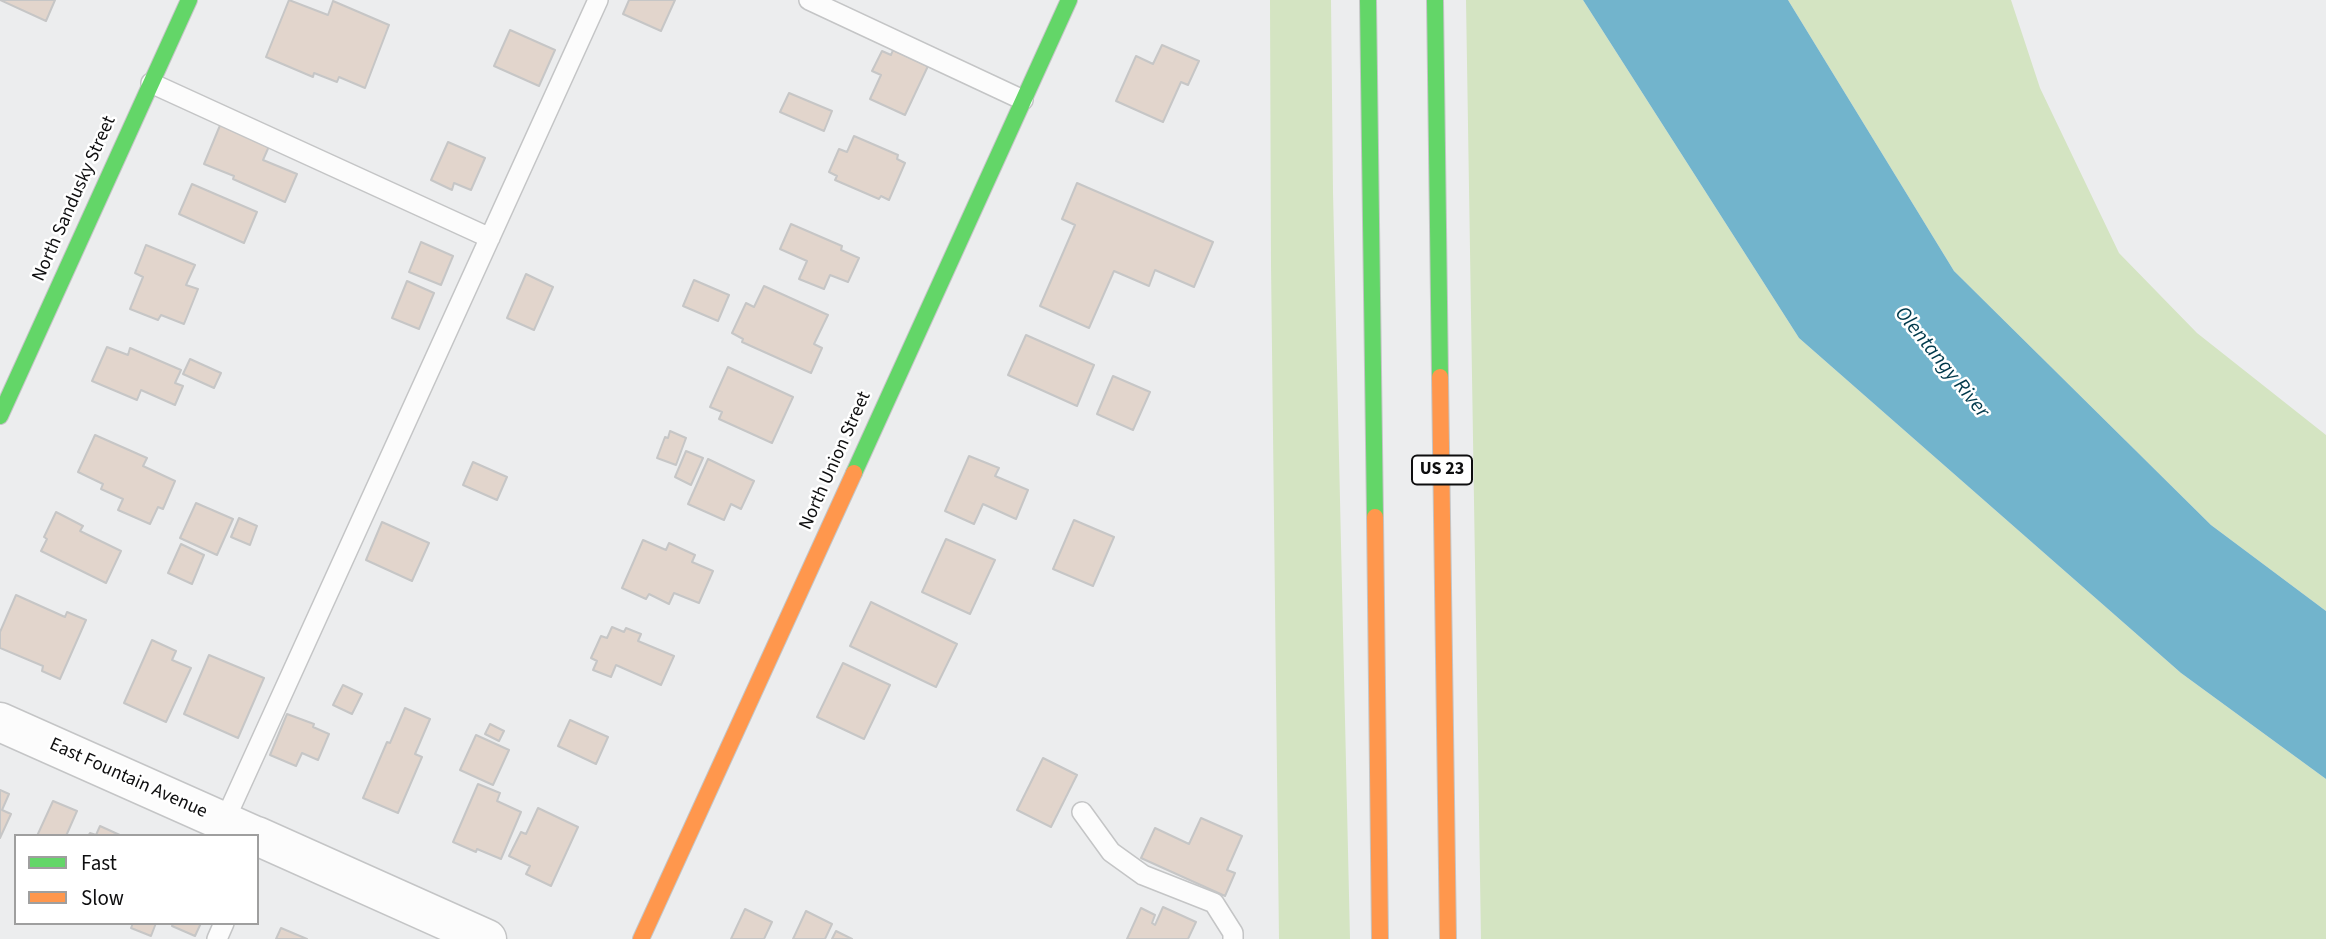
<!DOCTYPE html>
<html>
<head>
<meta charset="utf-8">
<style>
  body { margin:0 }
  #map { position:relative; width:2326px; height:939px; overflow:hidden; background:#ecedee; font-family:"Source Sans 3",sans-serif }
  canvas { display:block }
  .legend { position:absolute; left:14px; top:834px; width:245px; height:91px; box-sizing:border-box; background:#fff; border:2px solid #9f9f9f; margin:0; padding:9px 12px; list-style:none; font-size:21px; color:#0e0e0f }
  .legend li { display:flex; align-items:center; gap:14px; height:35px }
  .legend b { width:35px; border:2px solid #9f9f9f }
</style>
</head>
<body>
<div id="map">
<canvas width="2326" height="939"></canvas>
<ul class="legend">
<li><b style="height:9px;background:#63d668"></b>Fast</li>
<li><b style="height:9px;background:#ff974d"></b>Slow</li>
</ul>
</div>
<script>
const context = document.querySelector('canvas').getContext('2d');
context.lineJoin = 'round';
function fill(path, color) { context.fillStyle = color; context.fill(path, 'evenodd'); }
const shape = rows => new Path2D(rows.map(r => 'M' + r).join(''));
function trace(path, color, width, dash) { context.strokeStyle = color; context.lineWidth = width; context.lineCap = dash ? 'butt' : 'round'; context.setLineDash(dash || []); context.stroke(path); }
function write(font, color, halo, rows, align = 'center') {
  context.font = font + ' "Source Sans 3",sans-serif'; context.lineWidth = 5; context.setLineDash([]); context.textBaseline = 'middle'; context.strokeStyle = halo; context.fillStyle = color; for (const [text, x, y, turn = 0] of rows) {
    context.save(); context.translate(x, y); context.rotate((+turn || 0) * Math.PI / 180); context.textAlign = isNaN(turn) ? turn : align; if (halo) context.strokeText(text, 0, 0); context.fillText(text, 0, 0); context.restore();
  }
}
fill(shape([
  [1270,0,1331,0,1333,192,1350,939,1279,939,1271,265],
  [1466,0,1583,0,1799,338,2181,673,2326,779,2326,939,1481,939],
  [1788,0,2011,0,2040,88,2119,253,2197,333,2326,435,2326,611,2211,525,1954,271]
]), '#d4e4c2');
fill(shape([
  [1583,0,1788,0,1954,271,2211,525,2326,611,2326,779,2181,673,1799,338]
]), '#72b4cc');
const building = shape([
  [0,0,55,0,46,21,0,0],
  [289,0,328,15,333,1,389,25,365,88,339,77,337,82,314,73,313,77,266,57,289,0],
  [629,0,675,0,661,31,623,14,629,0],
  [510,30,555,50,539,86,494,66,510,30],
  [1162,45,1199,61,1188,85,1181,82,1163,122,1116,101,1136,56,1153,64,1162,45],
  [893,50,928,66,905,115,870,99,881,75,872,71,882,51,891,55,893,50],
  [789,93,832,111,824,131,780,112,789,93],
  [221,123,270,144,263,160,297,174,285,202,233,179,234,176,204,164,221,123],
  [854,136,898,155,897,159,905,163,889,200,881,196,879,199,835,180,837,176,829,172,839,149,847,152,854,136],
  [448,142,485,158,471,190,454,183,452,190,431,180,448,142],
  [1077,183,1213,242,1194,287,1155,270,1149,286,1114,271,1089,328,1040,306,1075,225,1062,219,1077,183],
  [192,184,257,212,244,243,179,214,192,184],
  [791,224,842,246,841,250,859,258,848,282,830,275,824,289,799,279,807,261,780,249,791,224],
  [421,242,453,256,441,285,409,272,421,242],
  [146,245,195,265,186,285,198,289,184,324,161,315,158,320,130,309,143,277,135,273,146,245],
  [526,274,553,287,534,330,507,318,526,274],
  [694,280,729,295,718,321,683,306,694,280],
  [407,281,434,293,419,329,392,318,407,281],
  [764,286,828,315,814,344,822,348,811,373,742,342,743,339,732,333,746,303,754,307,764,286],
  [1026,335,1094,365,1077,406,1008,375,1026,335],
  [107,347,128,355,130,348,181,370,175,383,183,386,175,405,141,390,137,400,92,381,107,347],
  [190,359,221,373,214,388,183,374,190,359],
  [728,367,793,397,772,443,719,419,722,412,710,407,728,367],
  [1113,376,1150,392,1133,430,1097,414,1113,376],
  [670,431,686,438,676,465,657,458,665,437,668,438,670,431],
  [95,435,147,458,143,466,175,481,163,509,158,507,150,524,118,510,123,499,101,489,103,484,78,472,95,435],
  [686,451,703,458,691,485,675,477,686,451],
  [969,456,999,468,995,476,1028,490,1016,519,983,504,974,524,945,511,969,456],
  [708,459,754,481,741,509,731,504,724,520,688,504,708,459],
  [473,462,507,477,497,500,463,485,473,462],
  [196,503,233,519,217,555,180,538,196,503],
  [56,512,83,526,80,531,121,551,106,583,41,551,47,539,44,537,56,512],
  [239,518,257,526,250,545,231,537,239,518],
  [1074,520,1114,537,1093,586,1053,569,1074,520],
  [382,522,429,543,412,581,366,560,382,522],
  [946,539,995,560,970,614,922,592,946,539],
  [643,540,666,550,669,543,695,555,692,562,713,571,699,603,674,593,669,604,649,594,646,599,622,588,643,540],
  [181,544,204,555,192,584,168,573,181,544],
  [16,595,65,617,67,612,86,620,60,679,42,671,43,666,0,648,0,632,16,595],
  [871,602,957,644,936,687,850,646,871,602],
  [612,627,624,632,626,628,641,634,638,641,674,656,661,685,616,665,611,677,593,670,597,661,591,658,601,636,607,638,612,627],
  [152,640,176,651,172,660,191,668,166,722,124,703,152,640],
  [209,655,264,678,238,738,184,714,209,655],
  [843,663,890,685,864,739,817,717,843,663],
  [343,685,362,694,352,714,333,705,343,685],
  [405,708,430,719,415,754,422,757,398,813,363,798,387,742,390,743,405,708],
  [287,714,314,724,313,727,329,734,318,760,302,753,296,766,270,755,287,714],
  [570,720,608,737,596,764,558,746,570,720],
  [490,724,504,731,499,741,485,734,490,724],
  [476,735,509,750,493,785,460,770,476,735],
  [1043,758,1077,775,1051,827,1017,810,1043,758],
  [478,784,500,793,497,801,521,812,501,859,477,849,476,852,453,842,478,784],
  [0,790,9,794,2,810,11,814,0,838,0,790],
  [53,801,77,811,66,836,37,836,53,801],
  [538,808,578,827,551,886,526,874,530,866,509,856,521,832,526,834,538,808],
  [1201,818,1242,836,1227,870,1235,873,1225,896,1141,858,1155,828,1189,844,1201,818],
  [100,826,122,836,88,836,90,833,96,835,100,826],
  [1163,907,1196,922,1188,939,1127,939,1141,908,1155,915,1152,923,1155,925,1163,907],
  [745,909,772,922,764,939,731,939,745,909],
  [806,911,832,924,825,939,793,939,806,911],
  [133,923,156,923,151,936,131,928,133,923],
  [173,923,201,923,195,936,172,926,173,923],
  [281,928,307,939,276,939,281,928],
  [836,931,852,939,832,939,836,931]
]);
fill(building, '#e2d5cc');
trace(building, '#c6c6c6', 2);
const lane = shape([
  [809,0,1023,100],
  [151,83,490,238],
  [1082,812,1111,852,1143,875,1214,903,1233,933,1233,939],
  [224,822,598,0],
  [217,939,224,923]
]);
const street = shape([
  [0,722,256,836],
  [257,836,487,939]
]);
const fast = shape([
  [1368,0,1375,517],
  [1435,0,1440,377],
  [0,416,189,0],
  [854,473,1069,0]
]);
const slow = shape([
  [1440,377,1448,939],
  [1375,517,1380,939],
  [641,939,854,473]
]);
trace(lane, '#c4c5c6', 22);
trace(street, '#c4c5c6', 41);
trace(fast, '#c4c5c6', 18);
trace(slow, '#c4c5c6', 18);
trace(lane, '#fcfcfc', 19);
trace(street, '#fcfcfc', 38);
trace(fast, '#63d668', 16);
trace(slow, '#ff974d', 16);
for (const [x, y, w] of [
  [1442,470,60]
]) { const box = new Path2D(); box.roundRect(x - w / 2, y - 14.5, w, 29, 5); context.fillStyle = '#fff'; context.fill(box); trace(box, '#0e0e0f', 2); }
write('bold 18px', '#0e0e0f', null, [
  ["US 23",1442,470]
]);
write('19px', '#0e0e0f', '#fff', [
  ["North Sandusky Street",75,199,-66],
  ["North Union Street",836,461,-66],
  ["East Fountain Avenue",128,779,24]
]);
write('italic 21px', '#00394b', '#fff', [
  ["Olentangy River",1941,363,51]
]);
</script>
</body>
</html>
